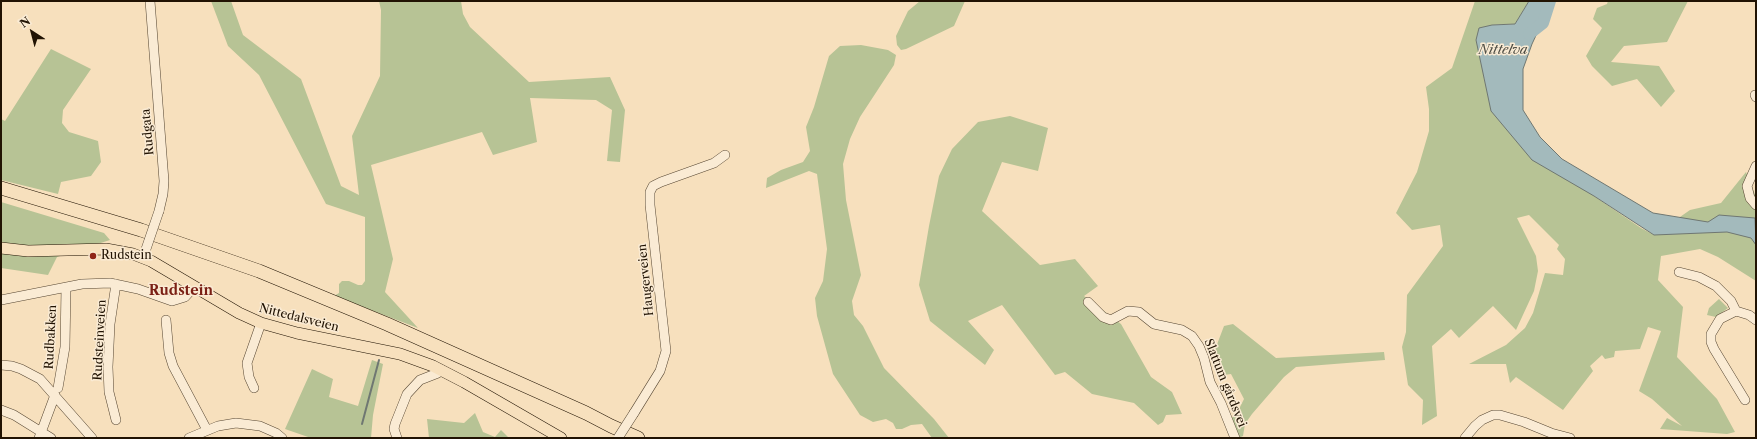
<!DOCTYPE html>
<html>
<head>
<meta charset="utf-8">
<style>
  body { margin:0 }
  #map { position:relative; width:1757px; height:439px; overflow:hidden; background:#f7e0bd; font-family:"Libre Caslon Text",serif }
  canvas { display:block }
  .frame { position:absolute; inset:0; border:2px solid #211303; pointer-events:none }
  .north { position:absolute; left:12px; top:12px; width:40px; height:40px; -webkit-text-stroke:3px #faebd4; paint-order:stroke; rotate:324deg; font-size:11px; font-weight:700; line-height:16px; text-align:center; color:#211303 }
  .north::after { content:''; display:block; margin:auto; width:14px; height:18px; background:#211303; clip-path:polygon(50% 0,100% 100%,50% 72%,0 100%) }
</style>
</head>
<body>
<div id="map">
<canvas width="1757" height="439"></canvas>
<div class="frame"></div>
<div class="north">N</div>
</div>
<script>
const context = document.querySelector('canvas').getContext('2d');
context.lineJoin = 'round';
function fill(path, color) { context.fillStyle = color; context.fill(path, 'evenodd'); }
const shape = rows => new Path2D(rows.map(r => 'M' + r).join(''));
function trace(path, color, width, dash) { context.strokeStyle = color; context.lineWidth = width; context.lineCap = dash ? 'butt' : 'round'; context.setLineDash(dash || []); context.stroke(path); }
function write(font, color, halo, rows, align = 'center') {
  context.font = font + ' "Libre Caslon Text",serif'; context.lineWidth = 3; context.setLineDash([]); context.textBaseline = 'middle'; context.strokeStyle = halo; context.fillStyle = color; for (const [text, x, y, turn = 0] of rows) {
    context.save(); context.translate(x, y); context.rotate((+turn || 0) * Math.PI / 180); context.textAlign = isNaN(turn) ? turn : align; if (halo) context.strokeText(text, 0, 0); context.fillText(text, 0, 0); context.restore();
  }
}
fill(shape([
  [211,1,231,1,243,35,301,79,341,186,359,195,352,136,380,76,381,10,379,1,461,1,463,14,470,27,529,82,610,77,625,110,620,162,607,161,612,110,596,100,530,98,537,142,493,155,482,132,371,165,393,259,385,292,418,328,334,296,339,293,339,284,342,281,349,281,358,285,362,285,365,281,365,217,326,204,259,75,228,46],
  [920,1,965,1,954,26,906,49,901,50,897,45,896,36,908,11],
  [1475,1,1529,1,1515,24,1492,25,1484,79,1594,196,1641,228,1654,235,1690,210,1721,203,1746,172,1756,197,1756,281,1718,257,1700,249,1661,256,1658,280,1683,307,1677,357,1717,399,1735,432,1727,434,1660,429,1667,418,1682,426,1652,399,1639,391,1661,331,1648,327,1640,349,1615,351,1614,357,1605,359,1602,355,1590,366,1593,371,1563,410,1516,377,1510,383,1506,364,1469,364,1506,345,1525,328,1533,313,1545,273,1563,275,1565,259,1557,249,1559,245,1529,215,1517,218,1536,256,1538,271,1534,291,1516,330,1493,306,1459,338,1451,329,1432,346,1437,416,1422,425,1423,400,1408,385,1402,347,1406,332,1407,295,1443,246,1440,225,1412,230,1396,213,1417,172,1429,131,1429,109,1426,87,1452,68],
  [1608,1,1688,1,1667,42,1624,46,1611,62,1659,66,1675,91,1661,107,1637,79,1612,86,1592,66,1586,56,1602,28,1593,19,1597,8,1607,4],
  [861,45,888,50,896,55,894,65,860,117,850,139,843,164,846,200,861,275,852,301,854,315,863,326,884,368,934,419,949,438,932,438,922,424,911,425,902,429,896,429,893,423,886,419,873,422,860,415,833,374,817,316,815,298,823,281,827,249,817,174,809,171,766,188,767,178,781,170,803,162,810,151,806,127,814,107,829,56,840,46],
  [51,49,91,69,63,110,62,123,69,132,98,141,101,162,91,176,61,182,58,194,1,180,1,119,5,121],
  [1010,116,1048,128,1038,171,1002,162,982,211,1040,265,1075,259,1098,286,1084,296,1121,324,1151,377,1172,392,1182,414,1166,415,1163,422,1158,425,1134,403,1092,394,1065,372,1055,375,1002,305,968,321,994,350,985,365,930,321,919,285,929,226,939,176,952,149,978,122],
  [1,202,104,233,110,240,57,257,48,275,1,268],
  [1719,299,1728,308,1716,317,1707,315,1709,308],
  [1233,324,1276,358,1384,352,1385,360,1296,367,1284,377,1252,414,1245,424,1243,436,1238,438,1231,418,1236,415,1244,399,1231,374,1217,376,1213,355,1224,326],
  [372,360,383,364,373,415,371,438,311,438,285,429,312,369,333,379,329,397,358,406],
  [475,413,483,432,495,437,501,430,509,438,429,438,427,419,464,423]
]), '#b7c395');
const water = shape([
  [1529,1,1552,1,1532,44,1523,69,1523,110,1540,137,1562,159,1653,213,1708,222,1719,215,1755,218,1756,245,1751,238,1727,232,1654,235,1594,196,1532,160,1491,111,1476,40,1479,28,1492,25,1515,24,1529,1]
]);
fill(water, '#a3babc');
trace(water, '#6f7772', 1);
trace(shape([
  [362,424,379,360]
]), '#6f7772', 2);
trace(shape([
  [1529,34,1543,23,1550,1]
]), '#a3babc', 12);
const minor = shape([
  [150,1,164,181,163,194,159,211],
  [1755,95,1756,97],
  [1756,166,1747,186,1750,198,1756,205],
  [1679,272,1699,277,1716,286,1731,301,1736,311],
  [1,300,82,284,110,283,138,289,172,301,185,297,194,287],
  [1088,302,1103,317,1111,320,1128,311,1139,312,1154,324,1182,330,1192,336,1199,346,1204,358,1210,382,1221,403,1235,438],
  [166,320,169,353,173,366,207,430],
  [1,365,12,366,21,369,40,379,92,438],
  [58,388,65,347,66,287],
  [254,388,249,377,247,363,261,323],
  [1745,400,1714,349,1711,342,1711,334,1720,319,1736,311,1749,315,1756,320],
  [1,410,14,415,51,438],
  [634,413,660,371,666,351,650,205,650,192,653,186,661,182,714,163,725,155],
  [116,420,109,392,108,367,110,324,116,284],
  [39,438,55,395],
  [189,438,218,426,236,423,260,426,276,433,282,438],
  [397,438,394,429,395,424,407,394,420,380,438,373,442,370],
  [1465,438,1475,426,1482,420,1493,415,1500,415,1524,422,1551,433,1570,438]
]);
const major = shape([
  [1,248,28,251,106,249,133,254,151,261,239,313,261,323,297,333,400,354,433,366,464,382,561,438]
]);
const highway = shape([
  [1,188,141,230,259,271,387,324,586,413,611,426,638,438]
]);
trace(minor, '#564632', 10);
trace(major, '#211303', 12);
trace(highway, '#211303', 14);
trace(minor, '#faebd4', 9);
trace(major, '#f7e0bd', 11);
trace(highway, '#f7e0bd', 13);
const minorBridge = shape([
  [146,249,159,211],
  [618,438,634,413]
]);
trace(minorBridge, '#564632', 10, []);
trace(minorBridge, '#faebd4', 9);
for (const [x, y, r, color] of [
  [93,256,4,"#8f2418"]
]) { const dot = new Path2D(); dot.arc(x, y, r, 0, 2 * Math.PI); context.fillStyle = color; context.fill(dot); trace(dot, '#faebd4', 1.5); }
write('12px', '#211303', '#faebd4', [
  ["Rudgata",148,132,-95],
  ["Haugerveien",646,280,-96],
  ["Nittedalsveien",299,318,14],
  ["Rudbakken",51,337,-87],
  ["Rudsteinveien",100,340,-87],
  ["Slattum gårdsvei",1225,383,68]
]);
write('12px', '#211303', '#faebd4', [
  ["Rudstein",101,256]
], 'left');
write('italic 13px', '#4e4d44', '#faebd4', [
  ["Nittelva",1503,50]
]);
write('bold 14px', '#7a1f14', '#faebd4', [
  ["Rudstein",181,291]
]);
</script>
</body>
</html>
